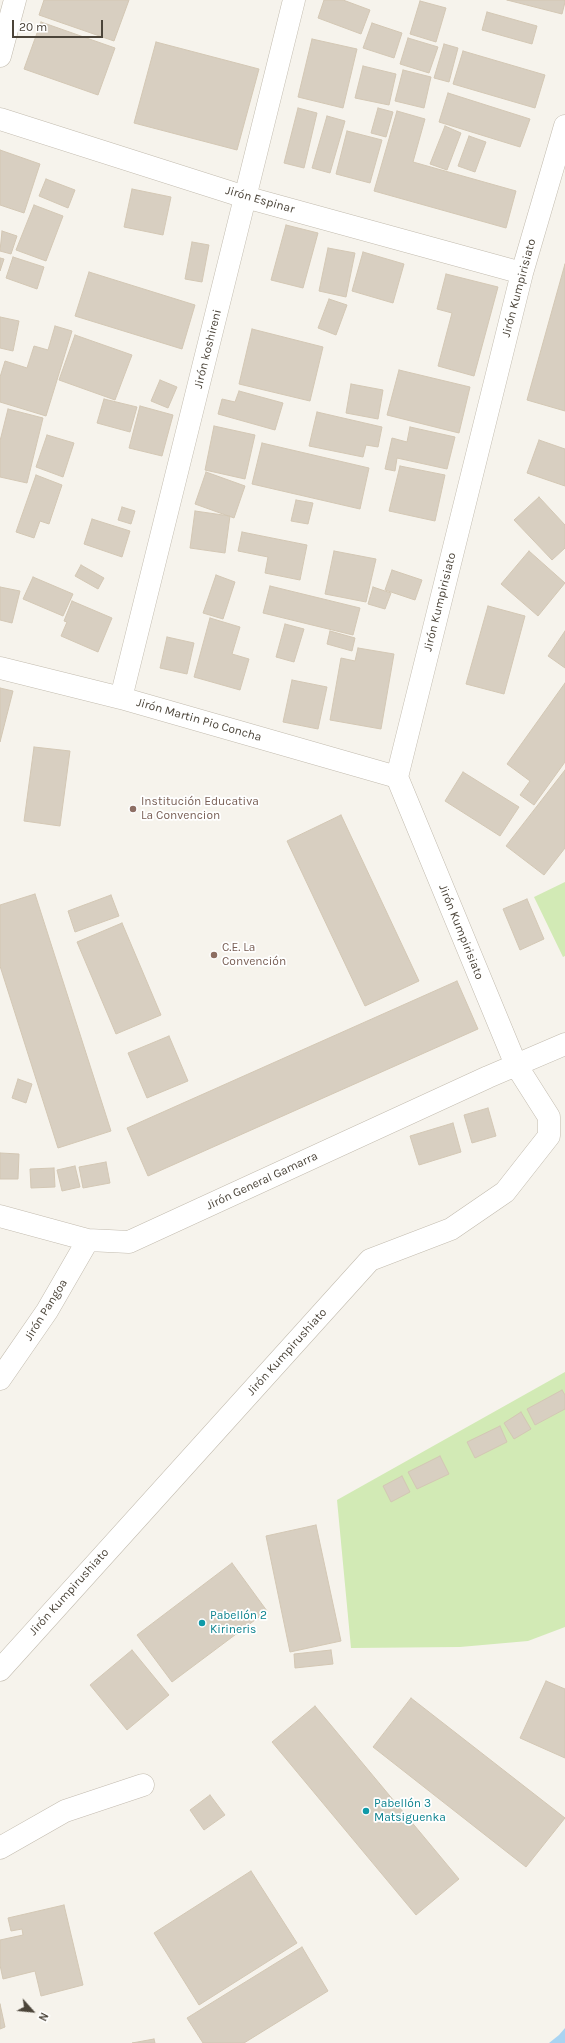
<!DOCTYPE html>
<html>
<head>
<meta charset="utf-8">
<style>
  body { margin:0 }
  #map { position:relative; width:565px; height:2043px; overflow:hidden; background:#f6f3ec; font-family:Karla,sans-serif }
  canvas { display:block }
  .north { position:absolute; left:12px; top:1991px; width:40px; height:40px; -webkit-text-stroke:3px #fff; paint-order:stroke; rotate:117deg; font-size:11px; font-weight:700; line-height:16px; text-align:center; color:#4b4439 }
  .north::after { content:''; display:block; margin:auto; width:14px; height:18px; background:#4b4439; clip-path:polygon(50% 0,100% 100%,50% 72%,0 100%) }
  .scale { position:absolute; left:12px; top:20px; width:91px; height:18px; box-sizing:border-box; border:2px solid #4b4439; border-top:0; padding-left:5px; font-size:12px; line-height:14px; white-space:nowrap; color:#4b4439; -webkit-text-stroke:3px #fff; paint-order:stroke }
</style>
</head>
<body>
<div id="map">
<canvas width="565" height="2043"></canvas>
<div class="north">N</div>
<div class="scale">20 m</div>
</div>
<script>
const context = document.querySelector('canvas').getContext('2d');
context.lineJoin = 'round';
function fill(path, color) { context.fillStyle = color; context.fill(path, 'evenodd'); }
const shape = rows => new Path2D(rows.map(r => 'M' + r).join(''));
function trace(path, color, width, dash) { context.strokeStyle = color; context.lineWidth = width; context.lineCap = dash ? 'butt' : 'round'; context.setLineDash(dash || []); context.stroke(path); }
function write(font, color, halo, rows, align = 'center') {
  context.font = font + ' Karla,sans-serif'; context.lineWidth = 3.5; context.setLineDash([]); context.textBaseline = 'middle'; context.strokeStyle = halo; context.fillStyle = color; for (const [text, x, y, turn = 0] of rows) {
    context.save(); context.translate(x, y); context.rotate((+turn || 0) * Math.PI / 180); context.textAlign = isNaN(turn) ? turn : align; if (halo) context.strokeText(text, 0, 0); context.fillText(text, 0, 0); context.restore();
  }
}
fill(shape([
  [565,882,565,956,563,957,534,897],
  [565,1372,565,1627,528,1641,460,1647,351,1648,337,1500]
]), '#d2eab5');
fill(shape([
  [565,2028,565,2043,549,2043,559,2035]
]), '#a9d4f2');
const building = shape([
  [44,0,129,0,114,41,39,15,44,0],
  [324,0,343,0,370,10,361,34,318,18,324,0],
  [507,0,565,0,565,2,562,14,507,0],
  [420,1,446,8,436,42,410,34,420,1],
  [487,12,537,26,532,44,482,30,487,12],
  [41,22,115,48,98,95,24,69,41,22],
  [372,23,402,33,394,58,363,48,372,23],
  [408,38,438,47,429,73,400,64,408,38],
  [312,39,357,49,343,108,298,97,312,39],
  [156,42,259,69,237,150,134,123,156,42],
  [444,44,458,48,449,82,434,78,444,44],
  [463,51,545,75,535,108,453,84,463,51],
  [363,66,396,74,389,105,355,98,363,66],
  [403,70,431,77,424,108,395,101,403,70],
  [448,93,530,119,520,147,439,122,448,93],
  [298,108,317,113,304,168,284,163,298,108],
  [378,108,393,112,386,137,371,133,378,108],
  [397,111,425,119,413,162,516,191,506,228,374,191,397,111],
  [327,116,345,121,330,173,312,168,327,116],
  [445,126,461,133,447,170,430,164,445,126],
  [347,131,382,140,370,183,336,174,347,131],
  [469,136,486,142,475,172,458,166,469,136],
  [0,150,40,164,24,213,0,205,0,150],
  [46,179,75,190,68,208,39,196,46,179],
  [132,189,171,197,163,235,124,227,132,189],
  [34,205,63,216,46,261,16,250,34,205],
  [286,225,318,233,303,288,271,280,286,225],
  [2,231,17,236,11,254,0,251,2,231],
  [192,242,209,245,202,282,185,279,192,242],
  [328,248,355,253,346,297,319,291,328,248],
  [363,252,404,264,393,303,352,291,363,252],
  [13,257,44,267,37,289,6,278,13,257],
  [0,258,4,259,0,271,0,258],
  [565,264,565,411,527,400,565,264],
  [89,272,195,305,182,349,75,316,89,272],
  [446,274,498,287,474,376,438,366,452,313,437,309,446,274],
  [329,299,347,305,336,335,318,328,329,299],
  [0,317,19,321,13,351,0,348,0,317],
  [55,326,72,331,46,416,0,402,0,377,5,361,27,368,34,346,48,350,55,326],
  [252,329,323,347,310,401,239,384,252,329],
  [75,335,132,355,115,400,59,380,75,335],
  [399,370,470,387,459,433,387,415,399,370],
  [160,380,177,387,168,408,151,401,160,380],
  [351,384,383,390,378,419,346,413,351,384],
  [239,391,283,403,275,430,218,414,222,399,235,402,239,391],
  [104,399,137,407,130,432,97,423,104,399],
  [140,406,173,415,162,456,129,448,140,406],
  [8,409,43,418,27,483,0,477,0,441,8,409],
  [317,412,382,427,378,447,366,445,363,457,309,446,317,412],
  [214,426,255,435,245,479,205,470,214,426],
  [410,427,455,437,447,469,397,458,395,471,385,469,392,438,407,442,410,427],
  [47,435,74,443,63,477,36,467,47,435],
  [539,440,565,449,565,486,527,473,539,440],
  [262,443,369,468,360,509,252,484,262,443],
  [400,466,445,475,435,521,389,511,400,466],
  [206,472,245,486,234,518,195,504,206,472],
  [36,475,62,485,49,524,40,521,34,538,16,532,36,475],
  [539,497,565,525,565,548,552,560,514,520,539,497],
  [296,500,313,503,308,524,291,521,296,500],
  [122,507,135,511,131,524,118,520,122,507],
  [195,511,230,516,225,553,190,548,195,511],
  [92,519,130,531,122,557,84,544,92,519],
  [242,532,307,545,300,580,265,573,268,557,238,551,242,532],
  [334,551,376,559,366,602,325,594,334,551],
  [529,551,565,583,538,616,501,584,529,551],
  [81,565,104,578,98,589,75,576,81,565],
  [392,570,422,580,415,600,385,590,392,570],
  [216,575,235,582,223,619,203,613,216,575],
  [33,577,73,594,63,616,23,599,33,577],
  [270,586,360,608,353,635,263,613,270,586],
  [0,587,20,591,12,623,0,620,0,587],
  [373,587,391,593,385,609,368,604,373,587],
  [72,601,112,618,98,652,61,636,67,622,64,621,72,601],
  [488,606,525,616,504,694,466,684,488,606],
  [210,618,240,627,232,654,249,659,240,690,194,677,210,618],
  [285,624,304,629,294,662,276,657,285,624],
  [330,631,355,638,352,651,327,644,330,631],
  [565,631,565,668,548,656,565,631],
  [167,637,194,643,187,674,160,668,167,637],
  [358,648,394,654,381,729,330,720,341,658,355,661,358,648],
  [292,680,327,687,318,729,283,722,292,680],
  [565,683,565,762,534,805,520,795,530,781,507,764,565,683],
  [0,688,13,691,0,742,0,688],
  [34,747,70,751,60,826,24,821,34,747],
  [565,770,565,848,544,875,506,846,565,770],
  [463,772,519,807,500,836,445,801,463,772],
  [341,815,419,981,365,1006,287,841,341,815],
  [35,894,111,1131,58,1148,0,966,0,905,35,894],
  [111,895,119,916,75,932,68,911,111,895],
  [527,899,544,939,520,950,503,909,527,899],
  [122,923,161,1015,116,1034,77,942,122,923],
  [457,981,478,1029,148,1176,127,1128,457,981],
  [169,1036,188,1081,147,1098,128,1053,169,1036],
  [18,1079,32,1084,26,1103,12,1098,18,1079],
  [488,1108,496,1136,472,1143,464,1115,488,1108],
  [453,1123,461,1152,419,1165,410,1136,453,1123],
  [0,1153,19,1154,18,1179,0,1179,0,1153],
  [106,1162,110,1183,83,1188,79,1167,106,1162],
  [75,1166,80,1187,62,1191,57,1170,75,1166],
  [54,1168,55,1187,31,1188,30,1169,54,1168],
  [562,1390,565,1395,565,1409,535,1425,527,1409,562,1390],
  [521,1412,531,1429,514,1439,504,1423,521,1412],
  [500,1426,507,1442,475,1458,467,1442,500,1426],
  [440,1456,449,1474,417,1489,408,1472,440,1456],
  [402,1476,410,1492,391,1502,383,1486,402,1476],
  [316,1525,341,1641,290,1652,266,1536,316,1525],
  [232,1563,267,1611,172,1682,137,1635,232,1563],
  [132,1650,169,1695,127,1730,90,1685,132,1650],
  [331,1650,333,1664,295,1668,294,1654,331,1650],
  [546,1681,565,1689,565,1758,520,1738,546,1681],
  [411,1698,565,1818,526,1867,373,1747,411,1698],
  [315,1706,459,1879,416,1915,272,1742,315,1706],
  [210,1795,225,1815,204,1830,190,1810,210,1795],
  [251,1871,297,1943,199,2005,154,1933,251,1871],
  [64,1905,83,1985,41,1996,35,1971,3,1979,0,1965,0,1940,23,1935,22,1929,11,1931,8,1918,64,1905],
  [302,1947,328,1991,244,2043,203,2043,187,2018,302,1947],
  [0,2004,5,2027,0,2029,0,2004],
  [154,2039,155,2043,132,2043,154,2039]
]);
fill(building, '#d8cfc1');
trace(building, '#d3c7b4', 1);
const minor = shape([
  [0,56,15,0],
  [0,119,245,197,522,273],
  [0,668,121,698,397,777],
  [121,698,294,0],
  [0,1216,88,1240,129,1242,488,1077,565,1044],
  [0,1379,47,1311,88,1240],
  [0,1670,370,1260,451,1229,505,1192,549,1136,549,1117,516,1065,397,777,522,273,565,126],
  [0,1848,65,1811,143,1785]
]);
trace(minor, '#c2bbae', 23);
trace(minor, '#fff', 22);
for (const [x, y, r, color] of [
  [133,809,4,"#8d6e63"],
  [214,955,4,"#8d6e63"],
  [202,1623,4,"#0f9aa8"],
  [366,1811,4,"#0f9aa8"]
]) { const dot = new Path2D(); dot.arc(x, y, r, 0, 2 * Math.PI); context.fillStyle = color; context.fill(dot); trace(dot, '#fff', 1.5); }
write('12px', '#4b4439', '#fff', [
  ["Jirón Espinar",260,200,16],
  ["Jirón Kumpirisiato",519,288,-75],
  ["Jirón koshireni",208,349,-76],
  ["Jirón Kumpirisiato",440,602,-76],
  ["Jirón Martin Pio Concha",199,720,16],
  ["Jirón Kumpirisiato",461,932,68],
  ["Jirón General Gamarra",262,1181,-25],
  ["Jirón Pangoa",46,1310,-58],
  ["Jirón Kumpirushiato",287,1352,-48],
  ["Jirón Kumpirushiato",69,1592,-48]
]);
write('12px', '#785e54', '#fff', [
  ["Institución Educativa",141,802],
  ["La Convencion",141,816],
  ["C.E. La",222,948],
  ["Convención",222,962]
], 'left');
write('12px', '#0d838f', '#fff', [
  ["Pabellón 2",210,1616],
  ["Kirineris",210,1630],
  ["Pabellón 3",374,1804],
  ["Matsiguenka",374,1818]
], 'left');
</script>
</body>
</html>
